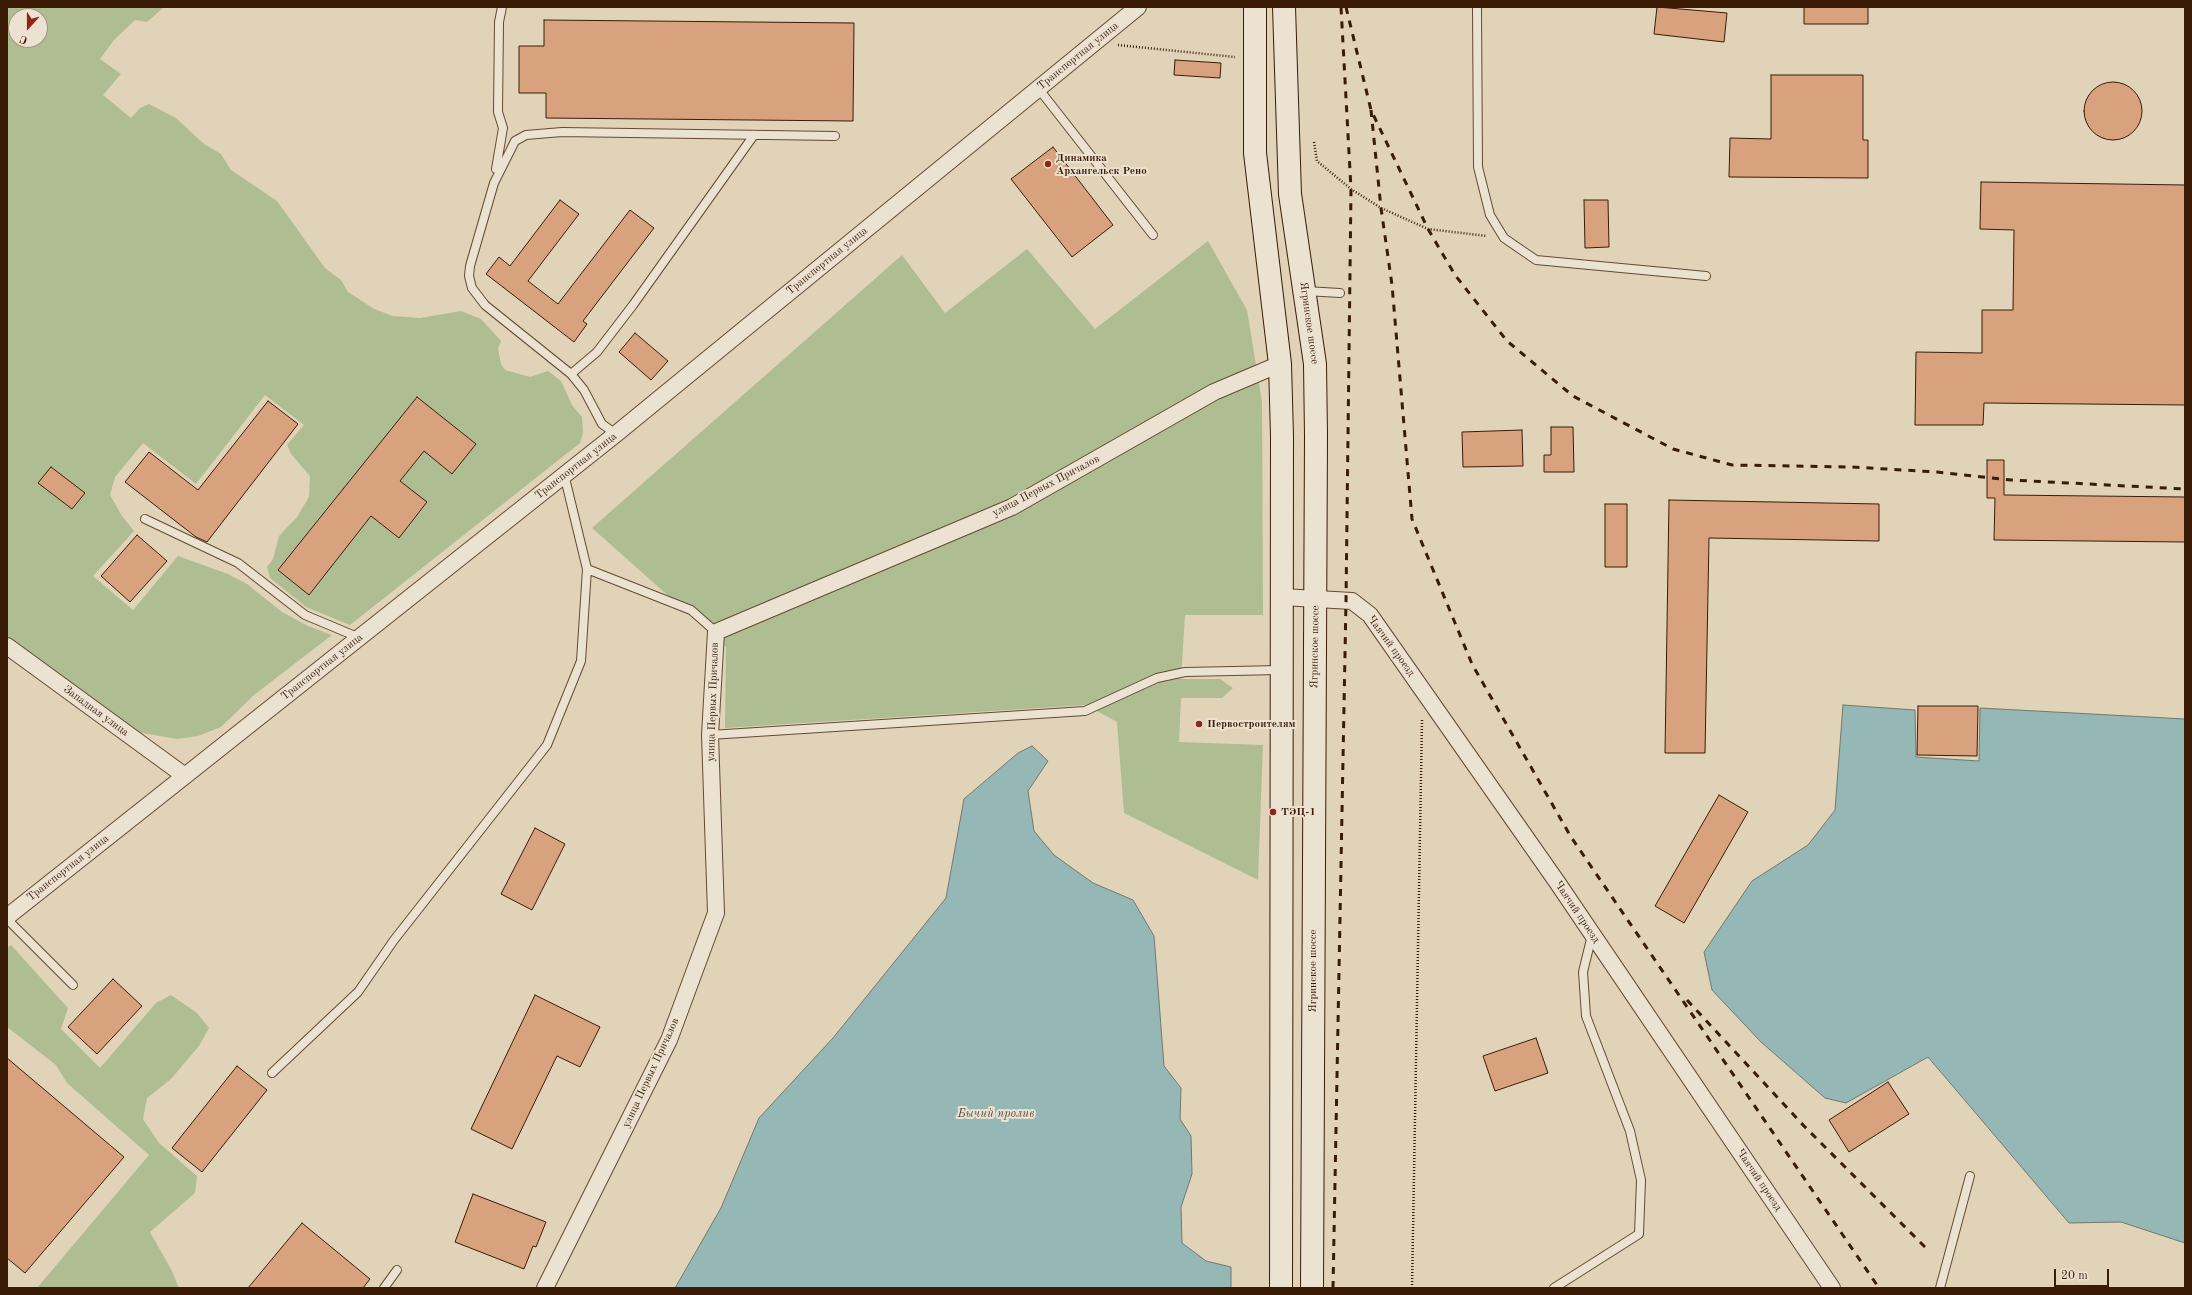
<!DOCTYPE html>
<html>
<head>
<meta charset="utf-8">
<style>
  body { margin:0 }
  #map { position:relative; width:2192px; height:1295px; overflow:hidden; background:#e1d3b8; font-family:"Old Standard TT",serif }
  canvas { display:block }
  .frame { position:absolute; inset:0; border:8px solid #3a1c06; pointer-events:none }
  .north { position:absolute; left:8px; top:8px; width:40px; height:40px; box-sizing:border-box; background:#ece2d1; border:1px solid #a59380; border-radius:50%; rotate:201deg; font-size:11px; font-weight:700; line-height:16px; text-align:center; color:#3a1c06 }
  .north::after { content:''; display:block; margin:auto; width:14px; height:18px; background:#8f2418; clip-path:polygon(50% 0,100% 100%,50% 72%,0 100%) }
  .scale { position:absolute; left:2054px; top:1269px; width:55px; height:18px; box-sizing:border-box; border:2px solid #3a1c06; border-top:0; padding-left:5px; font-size:12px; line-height:14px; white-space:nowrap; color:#3a1c06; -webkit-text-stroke:3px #ece2d1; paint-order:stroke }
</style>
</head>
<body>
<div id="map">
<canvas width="2192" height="1295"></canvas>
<div class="frame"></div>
<div class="north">С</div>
<div class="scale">20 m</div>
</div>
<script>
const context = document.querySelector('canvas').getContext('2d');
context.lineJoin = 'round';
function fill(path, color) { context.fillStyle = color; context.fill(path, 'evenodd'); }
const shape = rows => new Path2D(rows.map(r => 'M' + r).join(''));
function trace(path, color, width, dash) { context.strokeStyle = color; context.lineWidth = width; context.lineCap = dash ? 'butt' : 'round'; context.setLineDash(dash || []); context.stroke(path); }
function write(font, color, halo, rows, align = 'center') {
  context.font = font + ' "Old Standard TT",serif'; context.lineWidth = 4; context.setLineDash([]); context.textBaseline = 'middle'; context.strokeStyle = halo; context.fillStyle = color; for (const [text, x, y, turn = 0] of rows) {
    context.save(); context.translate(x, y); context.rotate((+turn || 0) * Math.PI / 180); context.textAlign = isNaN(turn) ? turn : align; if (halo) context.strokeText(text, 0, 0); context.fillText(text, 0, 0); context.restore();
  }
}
fill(shape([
  [7,7,164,7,147,22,135,20,114,40,100,59,121,74,103,95,131,118,140,108,149,104,176,118,204,144,221,154,231,170,277,201,325,268,341,280,348,292,362,301,374,309,393,316,420,318,461,311,481,319,501,341,498,349,501,364,505,370,530,377,548,371,561,381,572,405,582,417,583,433,580,443,350,625,306,607,270,578,267,567,273,559,279,536,297,517,309,497,310,476,291,454,287,445,304,425,265,395,196,484,143,443,115,477,110,495,122,516,134,531,93,576,133,610,178,556,228,574,247,584,282,612,308,626,332,635,254,695,221,727,198,736,177,739,131,731,7,638],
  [16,16,40,16,40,40,16,40],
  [417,397,476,444,452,474,424,451,400,481,427,503,399,538,371,516,309,595,278,570],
  [51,467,85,493,72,509,38,483],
  [1208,241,1247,310,1262,402,1263,615,1185,615,1181,679,1220,679,1233,688,1222,698,1181,698,1179,742,1263,745,1258,880,1124,813,1117,722,1086,705,725,728,726,647,592,528,902,255,945,313,1027,249,1095,329],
  [11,945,68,1008,61,1029,100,1068,156,1003,171,995,197,1013,209,1028,199,1046,171,1079,147,1098,143,1119,159,1143,197,1176,195,1193,150,1232,172,1271,179,1288,37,1288,149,1155,67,1083,56,1065,7,1027,7,948]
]), '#afbd92');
const water = shape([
  [1843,705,1915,710,1916,757,1979,761,1980,708,2185,719,2185,1243,2121,1222,2069,1223,1928,1057,1846,1103,1825,1098,1761,1042,1712,990,1704,952,1752,881,1808,845,1835,810,1843,705],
  [1032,746,1048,761,1028,791,1034,831,1054,855,1093,883,1133,900,1154,936,1164,1066,1181,1088,1180,1119,1191,1136,1192,1174,1181,1207,1182,1243,1206,1261,1231,1267,1231,1288,675,1288,721,1208,759,1118,833,1038,946,898,964,799,1018,753,1032,746]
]);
fill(water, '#95b7b5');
trace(water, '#71796f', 1);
const building = shape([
  [1657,7,1727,13,1724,42,1654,34,1657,7],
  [1804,7,1868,7,1868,24,1804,24,1804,7],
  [544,20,854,23,853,121,546,118,546,93,519,93,519,46,544,46,544,20],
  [1175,60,1221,63,1220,78,1174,75,1175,60],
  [1771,75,1863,75,1863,140,1868,140,1868,178,1729,177,1730,138,1771,139,1771,75],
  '2084 111a29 29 0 1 1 58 0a29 29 0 1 1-58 0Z',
  [1053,147,1113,225,1072,257,1011,179,1053,147],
  [1981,182,2185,185,2185,405,1984,403,1983,425,1915,425,1916,352,1982,353,1982,310,2013,310,2014,230,1980,229,1981,182],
  [560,200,579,214,528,281,558,304,630,210,654,228,583,321,587,324,574,342,486,274,499,257,510,266,560,200],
  [1584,200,1608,200,1609,247,1585,248,1584,200],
  [635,333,668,361,651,380,619,352,635,333],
  [417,397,476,444,452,474,424,451,400,481,427,502,399,538,371,516,309,595,278,570,417,397],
  [268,401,298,424,207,542,196,537,125,482,149,452,198,490,268,401],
  [1551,427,1573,427,1574,472,1544,472,1544,455,1551,455,1551,427],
  [1522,430,1523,466,1463,467,1462,432,1522,430],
  [1987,460,2004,460,2004,495,2185,497,2185,542,1994,540,1995,498,1987,498,1987,460],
  [51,467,85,493,72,509,38,483,51,467],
  [1669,500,1879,504,1879,541,1709,538,1705,753,1665,753,1669,500],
  [1605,504,1627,504,1627,567,1605,567,1605,504],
  [137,535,167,561,130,602,101,576,137,535],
  [1918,706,1978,706,1977,756,1917,755,1918,706],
  [1719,795,1748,812,1684,923,1655,906,1719,795],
  [535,828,565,844,532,910,501,894,535,828],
  [113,979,142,1006,97,1054,68,1027,113,979],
  [535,995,600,1027,580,1067,557,1056,512,1149,471,1129,535,995],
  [1536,1038,1548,1073,1495,1091,1483,1056,1536,1038],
  [7,1058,124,1157,25,1273,7,1258,7,1058],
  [237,1066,267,1090,202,1172,172,1148,237,1066],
  [1888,1082,1909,1114,1849,1152,1829,1120,1888,1082],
  [473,1194,546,1222,536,1247,533,1246,524,1269,455,1242,473,1194],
  [302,1223,370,1279,363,1288,248,1288,302,1223]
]);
fill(building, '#d7a27d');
trace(building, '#3a1c06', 1);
const service = shape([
  [1477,7,1478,167,1490,215,1504,238,1536,260,1706,276],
  [1038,88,1153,235],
  [496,169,503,128,498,112,499,22,502,7],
  [1305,291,1340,293],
  [571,374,597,352,633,305,754,135],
  [616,434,602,424,584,390,571,374,485,305,472,288,469,276,470,266,494,183,515,141,526,135,562,132,835,136],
  [564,474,587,569,691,610,716,632],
  [145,519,238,563,305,615,360,638],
  [710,735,1085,711,1157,678,1185,672,1280,670],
  [7,919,73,985],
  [272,1073,358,992,394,940,547,745,581,661,587,569],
  [384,1288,397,1270],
  [1554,1288,1639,1234,1641,1180,1630,1131,1586,1016,1583,972,1592,935],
  [1940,1288,1970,1176]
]);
const minor = shape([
  [1282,597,1352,601,1370,615,1557,882,1832,1288],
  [7,646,185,776],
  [7,917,616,434,1138,7],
  [545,1288,669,1040,716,913,710,735,716,632,1012,507,1214,392,1280,364]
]);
const secondary = shape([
  [1255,7,1255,153,1280,364,1282,436,1281,1288],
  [1284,7,1290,194,1315,364,1316,436,1312,1288]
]);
trace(service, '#644a32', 10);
trace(minor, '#644a32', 18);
trace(secondary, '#3a1c06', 24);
trace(shape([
  [1118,45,1235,57],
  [1314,142,1317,161,1351,189,1381,208,1428,229,1487,236],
  [1412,1288,1422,720]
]), '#3a1c06', 2.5, [1, 2]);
trace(service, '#ece2d1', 8);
trace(minor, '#ece2d1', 16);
trace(secondary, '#ece2d1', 22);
trace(shape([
  [1346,7,1371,110,1428,229,1455,275,1507,341,1573,396,1673,449,1732,465,1852,467,1937,472,2011,480,2185,489],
  [1371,110,1381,208,1392,285,1412,519,1472,664,1571,837,1879,1288],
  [1687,1000,1804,1126,1926,1248],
  [1333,1288,1346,601,1351,189,1341,7]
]), '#3a1c06', 3, [7, 7]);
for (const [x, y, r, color] of [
  [1048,164,4,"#8f2418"],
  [1199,724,4,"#8f2418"],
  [1273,812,4,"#8f2418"]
]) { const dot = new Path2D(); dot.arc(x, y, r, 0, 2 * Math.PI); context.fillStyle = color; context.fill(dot); trace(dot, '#ece2d1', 1.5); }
write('11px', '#3a1c06', '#ece2d1', [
  ["Транспортная улица",1078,56,-39],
  ["Транспортная улица",827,261,-39],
  ["Ягринское шоссе",1309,323,82],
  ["Транспортная улица",576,466,-38],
  ["улица Первых Причалов",1046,486,-28],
  ["Чаячий проезд",1391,646,54],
  ["Ягринское шоссе",1315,647,-89],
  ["Транспортная улица",322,667,-38],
  ["улица Первых Причалов",713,702,-88],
  ["Западная улица",96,711,36],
  ["Транспортная улица",68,868,-38],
  ["Чаячий проезд",1577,912,56],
  ["Ягринское шоссе",1313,971,-90],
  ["улица Первых Причалов",651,1073,-65],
  ["Чаячий проезд",1759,1180,56]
]);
write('bold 11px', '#3a1c06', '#ece2d1', [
  ["Динамика",1056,158],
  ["Архангельск Рено",1056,171],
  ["Первостроителям",1207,724],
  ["ТЭЦ-1",1281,812]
], 'left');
write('italic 12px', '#554a3b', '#ece2d1', [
  ["Бычий пролив",996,1114]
]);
</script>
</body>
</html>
